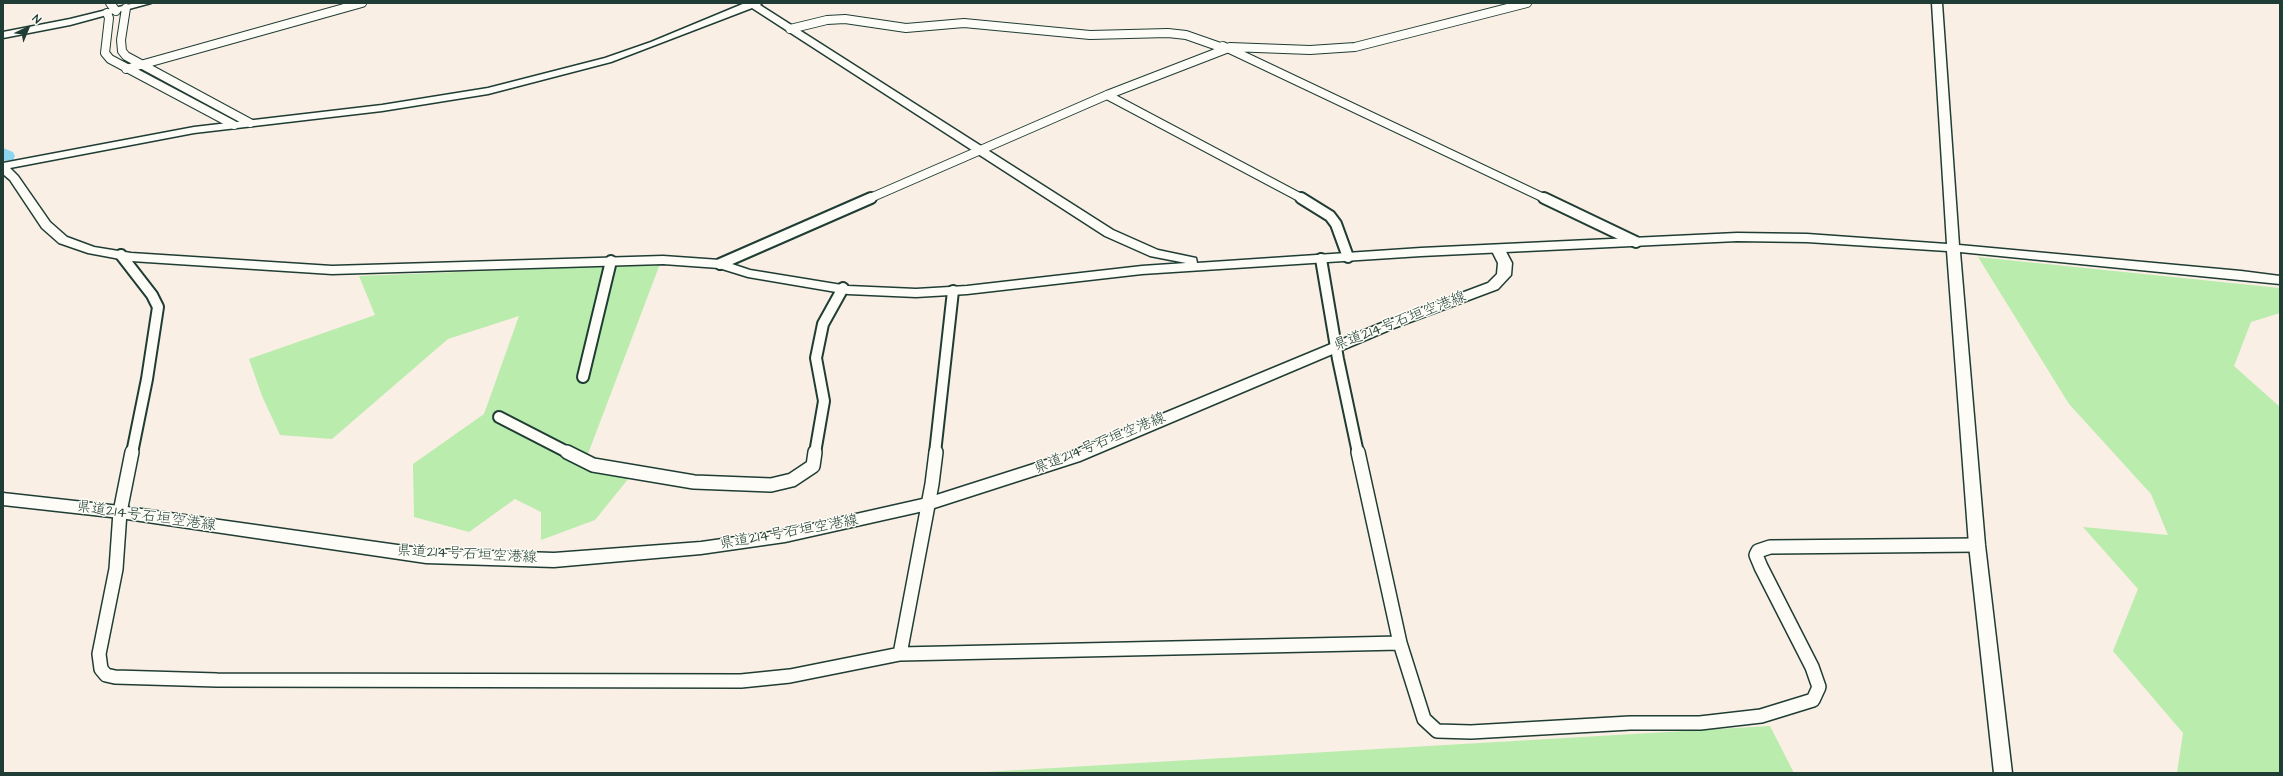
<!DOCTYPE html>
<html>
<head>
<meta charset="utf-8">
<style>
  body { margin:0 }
  #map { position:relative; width:2283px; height:776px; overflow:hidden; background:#faefe5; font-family:"Architects Daughter",sans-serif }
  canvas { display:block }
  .frame { position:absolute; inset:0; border:4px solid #1f3d34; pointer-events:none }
  .north { position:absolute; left:8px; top:8px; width:40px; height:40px; -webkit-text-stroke:3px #fdfcf7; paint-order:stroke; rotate:44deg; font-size:11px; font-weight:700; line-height:16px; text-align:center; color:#1f3d34 }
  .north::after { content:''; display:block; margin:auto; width:14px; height:18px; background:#1f3d34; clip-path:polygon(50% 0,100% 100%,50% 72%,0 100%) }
</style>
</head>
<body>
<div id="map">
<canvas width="2283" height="776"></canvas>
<div class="frame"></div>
<div class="north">N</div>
</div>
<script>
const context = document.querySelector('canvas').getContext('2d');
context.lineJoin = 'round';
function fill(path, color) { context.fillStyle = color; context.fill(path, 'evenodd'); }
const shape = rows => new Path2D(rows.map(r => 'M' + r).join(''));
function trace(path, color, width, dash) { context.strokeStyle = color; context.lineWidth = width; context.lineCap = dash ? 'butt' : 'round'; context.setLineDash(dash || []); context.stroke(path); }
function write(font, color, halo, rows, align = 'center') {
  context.font = font + ' "Architects Daughter","Klee One",sans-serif'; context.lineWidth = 3; context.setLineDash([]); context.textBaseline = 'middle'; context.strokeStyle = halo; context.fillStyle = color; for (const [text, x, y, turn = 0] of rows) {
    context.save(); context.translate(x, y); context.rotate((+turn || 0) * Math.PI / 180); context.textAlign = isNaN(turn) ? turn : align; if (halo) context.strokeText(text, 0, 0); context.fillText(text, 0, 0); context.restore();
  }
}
fill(shape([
  [1978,257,2280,288,2280,313,2251,322,2234,366,2280,407,2280,773,2177,773,2183,733,2113,651,2138,589,2083,527,2168,535,2151,494,2069,404],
  [660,264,583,467,629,478,595,520,541,540,541,512,515,499,469,532,414,517,413,464,484,414,519,316,448,339,332,439,280,435,262,396,249,359,375,315,359,276],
  [1770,726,1794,773,968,773]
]), '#b9ecad');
fill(shape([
  [3,148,13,152,15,156,13,160,3,161,3,148]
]), '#8ed6f0');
const minorFar2 = shape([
  [110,3,116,11],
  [126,8,121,40,122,51,126,56,250,123],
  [107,13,109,18,105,53,110,59,234,125],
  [790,29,827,20,845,19,906,28,964,23,1090,35,1168,33,1186,35,1226,49],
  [1223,46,1546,199],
  [1230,47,1310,50,1355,47,1527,3],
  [126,69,362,3],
  [1107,95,1303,199],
  [868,199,1107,95,1226,49]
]);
const minorFar1 = shape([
  [1301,198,1330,216,1336,224,1348,257],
  [1544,198,1636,242],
  [121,255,152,295,158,307,147,379,132,453],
  [1321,259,1338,359,1358,453],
  [720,264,871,198],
  [583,377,611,261],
  [499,417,569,453],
  [815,453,824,401,816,358,823,324,843,288],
  [935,453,953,291]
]);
const minor = shape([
  [132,452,120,512,116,569,99,654,101,669,106,675,115,677,217,680,741,681,790,676,900,654,1400,643],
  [567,452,593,465,694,482,771,485,792,480,813,466,815,452],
  [1358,452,1400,643,1424,719,1437,731,1471,732,1630,723,1700,723,1761,716,1813,700,1819,687,1812,667,1761,567,1756,555,1758,551,1770,547,1977,545],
  [900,654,932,484,936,452]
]);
const tertiary = shape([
  [135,3,151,3,70,25,3,38,3,32,70,19,135,3],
  [745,3,762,3,760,5,1113,230,1158,250,1196,258,1197,263,1421,248,1737,233,1807,234,1947,244,1932,3,1942,3,1959,245,2241,271,2280,276,2280,284,1960,252,1985,545,2012,773,1994,773,1969,545,1947,251,1807,242,1737,241,1421,256,1142,274,967,294,916,297,848,294,748,277,719,268,663,264,332,274,131,261,88,253,59,243,42,228,10,180,3,174,3,163,194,127,382,105,488,88,605,58,651,42,745,3],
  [752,8,1105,236,1150,256,1186,263,1142,266,967,286,916,289,848,286,750,270,720,260,663,256,332,266,131,253,94,247,67,237,50,222,18,176,10,168,194,133,382,111,488,94,611,62,752,8]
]);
const secondary = shape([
  [1498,245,1503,246,1512,263,1511,275,1498,289,1394,328,1080,461,928,510,785,542,701,554,554,567,426,563,120,518,3,505,3,493,120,506,426,549,554,553,701,542,785,530,927,498,1068,453,1384,322,1488,283,1497,274,1498,263,1491,249,1498,245]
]);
trace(minorFar2, '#1f3d34', 10);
trace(minorFar1, '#1f3d34', 14);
trace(minor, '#1f3d34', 16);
trace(tertiary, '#1f3d34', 3);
trace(secondary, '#1f3d34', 3);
trace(minorFar2, '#fdfcf7', 8);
trace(minorFar1, '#fdfcf7', 10);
trace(minor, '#fdfcf7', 13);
fill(tertiary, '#fdfcf7');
fill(secondary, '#fdfcf7');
write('15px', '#1f3d34', '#fdfcf7', [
  ["県道214号石垣空港線",1400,322,-21],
  ["県道214号石垣空港線",1100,444,-22],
  ["県道214号石垣空港線",146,517,8],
  ["県道214号石垣空港線",789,533,-10],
  ["県道214号石垣空港線",467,555,3]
]);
</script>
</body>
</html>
